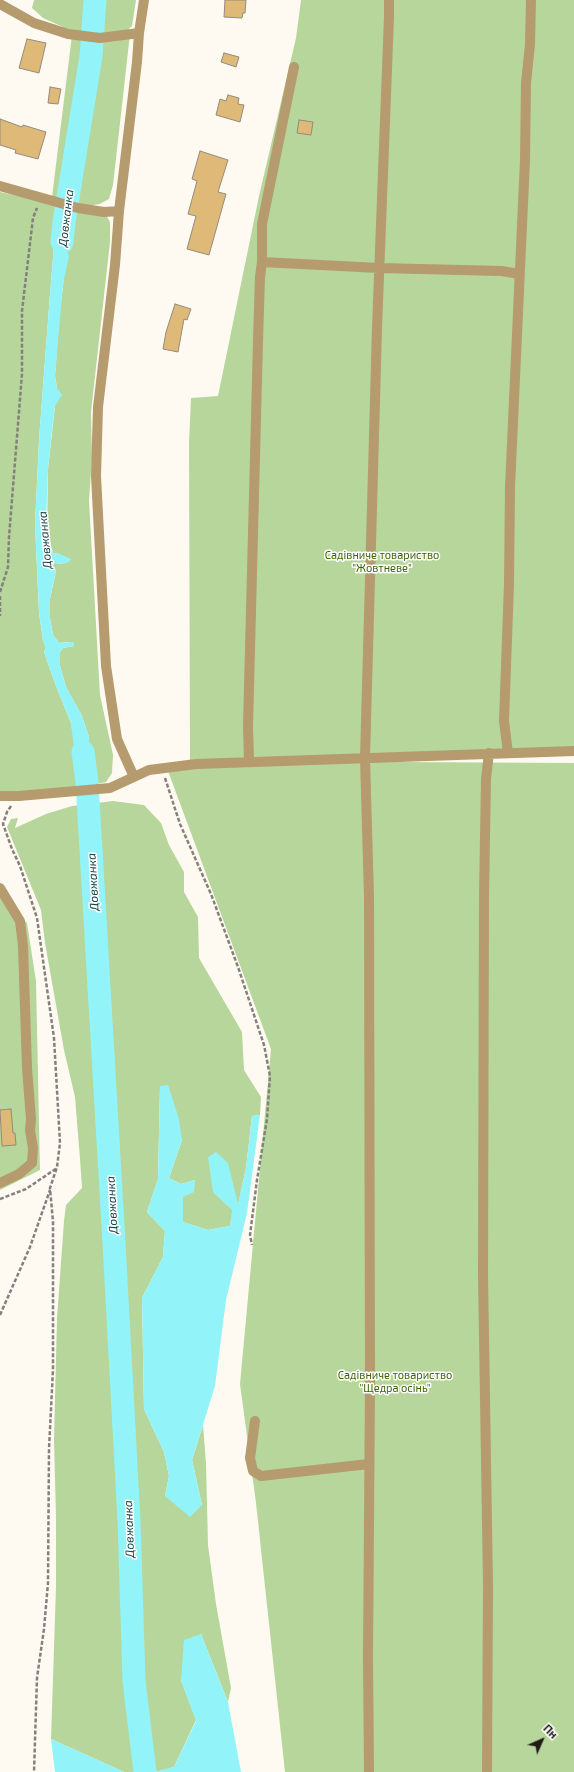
<!DOCTYPE html>
<html>
<head>
<meta charset="utf-8">
<style>
  body { margin:0 }
  #map { position:relative; width:574px; height:1772px; overflow:hidden; background:#fffaf1; font-family:"Exo 2",sans-serif }
  canvas { display:block }
  .north { position:absolute; left:522px; top:1720px; width:40px; height:40px; -webkit-text-stroke:3px #fff; paint-order:stroke; rotate:45deg; font-size:11px; font-weight:700; line-height:16px; text-align:center; color:#1f1c17 }
  .north::after { content:''; display:block; margin:auto; width:14px; height:18px; background:#1f1c17; clip-path:polygon(50% 0,100% 100%,50% 72%,0 100%) }
</style>
</head>
<body>
<div id="map">
<canvas width="574" height="1772"></canvas>
<div class="north">Пн</div>
</div>
<script>
const context = document.querySelector('canvas').getContext('2d');
context.lineJoin = 'round';
function fill(path, color) { context.fillStyle = color; context.fill(path, 'evenodd'); }
const shape = rows => new Path2D(rows.map(r => 'M' + r).join(''));
function trace(path, color, width, dash) { context.strokeStyle = color; context.lineWidth = width; context.lineCap = dash ? 'butt' : 'round'; context.setLineDash(dash || []); context.stroke(path); }
function write(font, color, halo, rows, align = 'center') {
  context.font = font + ' "Exo 2",sans-serif'; context.lineWidth = 3; context.setLineDash([]); context.textBaseline = 'middle'; context.strokeStyle = halo; context.fillStyle = color; for (const [text, x, y, turn = 0] of rows) {
    context.save(); context.translate(x, y); context.rotate((+turn || 0) * Math.PI / 180); context.textAlign = isNaN(turn) ? turn : align; if (halo) context.strokeText(text, 0, 0); context.fillText(text, 0, 0); context.restore();
  }
}
fill(shape([
  [34,0,136,0,132,26,123,34,130,34,113,185,109,199,100,204,87,206,52,197,72,35,62,33,63,27,43,18,32,8],
  [301,0,574,0,574,748,190,760,189,443,191,398,218,396,259,196,296,38],
  [0,192,64,206,65,210,54,247,50,294,39,440,35,525,39,612,43,641,46,647,44,652,56,686,71,723,75,747,83,783,79,792,0,796],
  [72,209,106,215,110,222,110,242,91,412,92,457,89,501,100,695,113,755,112,773,106,782,96,784,87,782,91,779,89,758,89,737,82,716,66,687,60,666,60,652,63,648,74,646,69,642,59,643,53,635,50,618,50,599,56,571,53,565,55,563,63,564,60,554,53,553,47,531,48,469,57,388,55,376,59,320],
  [224,761,574,763,574,1772,285,1772,256,1503,240,1384,271,1049,168,771],
  [113,801,144,805,161,823,169,845,184,872,184,892,198,917,199,958,242,1032,244,1070,261,1097,260,1115,252,1116,246,1168,238,1205,213,1192,233,1210,230,1226,208,1230,183,1222,183,1196,195,1180,181,1184,169,1178,182,1140,160,1087,158,1179,147,1212,165,1231,163,1257,142,1298,144,1409,164,1452,169,1476,165,1496,202,1505,192,1460,203,1425,206,1463,208,1545,216,1604,231,1688,228,1702,201,1634,181,1680,196,1720,174,1767,155,1772,124,1772,51,1739,56,1587,56,1518,54,1440,57,1318,64,1221,66,1205,82,1188,80,1159,75,1097,64,1050,45,943,41,910,7,827,11,819,18,818,15,828,46,814,72,806],
  [0,897,27,923,36,981,40,1170,0,1190]
]), '#b6d69b');
fill(shape([
  [65,210,72,212,67,247,67,252,69,256,63,284,55,376,57,388,62,395,55,406,52,430,48,469,46,523,50,546,53,553,60,554,71,559,69,562,63,564,55,563,53,565,56,570,50,599,50,618,53,635,59,643,74,642,74,646,63,648,60,651,60,666,66,687,82,716,89,737,89,758,91,783,83,783,81,778,77,774,71,723,56,686,44,652,46,647,43,641,39,612,35,525,39,440,50,294,54,247],
  [168,1085,179,1119,182,1140,169,1178,181,1184,195,1180,194,1192,183,1197,183,1222,208,1230,230,1226,232,1210,213,1192,208,1157,216,1152,228,1163,238,1204,246,1168,252,1116,260,1115,247,1213,226,1300,215,1386,192,1460,202,1505,190,1517,165,1496,169,1476,164,1452,144,1409,142,1298,163,1257,165,1231,147,1212,158,1179,160,1086],
  [201,1634,228,1702,241,1772,155,1772,174,1767,196,1721,181,1680,184,1640],
  [51,1739,124,1772,55,1772]
]), '#92f4f9');
trace(shape([
  [62,242,64,222,91,56,95,0],
  [83,752,87,782,114,1243,129,1521,134,1681,145,1772]
]), '#92f4f9', 23);
const building = shape([
  [225,0,246,0,245,13,243,13,242,18,224,17,225,0],
  [27,39,46,43,39,73,19,68,27,39],
  [224,53,239,57,236,67,221,62,224,53],
  [50,87,61,89,58,104,48,103,50,87],
  [228,95,239,98,238,104,244,105,240,122,216,115,220,99,226,101,228,95],
  [0,119,22,127,23,125,46,132,38,159,15,153,16,150,0,145,0,119],
  [299,120,313,122,311,135,297,133,299,120],
  [200,151,228,160,218,192,226,194,209,255,187,249,196,216,188,214,197,181,192,179,200,151],
  [175,304,191,309,187,320,184,319,178,352,163,349,166,332,175,304],
  [11,1109,13,1133,15,1133,16,1145,2,1146,0,1110,11,1109]
]);
fill(building, '#deb978');
trace(building, '#938b7d', 1);
trace(shape([
  [0,592,8,567,9,537,22,374,22,311,33,218,37,208],
  [0,596,0,616],
  [165,778,180,824,211,894,238,967,264,1045,270,1076,267,1119,257,1180,250,1235,252,1245],
  [11,806,7,812,3,824,12,849,20,866,37,918,54,1038,60,1143,57,1167,50,1188,53,1222,53,1369,49,1449,48,1583,44,1629,37,1678,34,1772],
  [0,1199,26,1189,57,1168],
  [0,1315,30,1247,50,1190]
]), '#84807a', 2.5, [4, 2]);
trace(shape([
  [0,4,34,23,68,34,100,38,139,33],
  [0,186,78,208,104,212,119,211],
  [262,262,379,268,502,271,519,274],
  [508,753,504,721,509,584,510,487,525,160,526,83,530,44,531,0],
  [249,761,248,726,258,341,260,277,262,262,262,224,294,67],
  [134,777,117,739,106,666,96,476,98,407,115,265,119,211,137,62,139,33,144,0],
  [0,796,19,796,110,788,149,770,196,764,574,751],
  [0,888,20,921,23,946,27,1068,31,1119,30,1131,33,1148,32,1163,19,1174,0,1183],
  [255,1421,250,1458,253,1471,261,1476,369,1464],
  [369,1772,368,1658,370,1384,369,897,365,758,377,328,389,17,389,0],
  [487,1772,488,1585,483,1274,484,895,486,779,489,753]
]), '#b59b6e', 10);
write('11px', '#3c6302', '#fff', [
  ["Садівниче товариство",382,555],
  ["\"Жовтневе\"",382,568],
  ["Садівниче товариство",395,1375],
  ["\"Щедра осінь\"",395,1388]
]);
write('italic 12px', '#184648', '#fff', [
  ["Довжанка",66,218,-83],
  ["Довжанка",45,540,-95],
  ["Довжанка",93,882,-93],
  ["Довжанка",112,1205,-93],
  ["Довжанка",129,1529,-92]
]);
</script>
</body>
</html>
